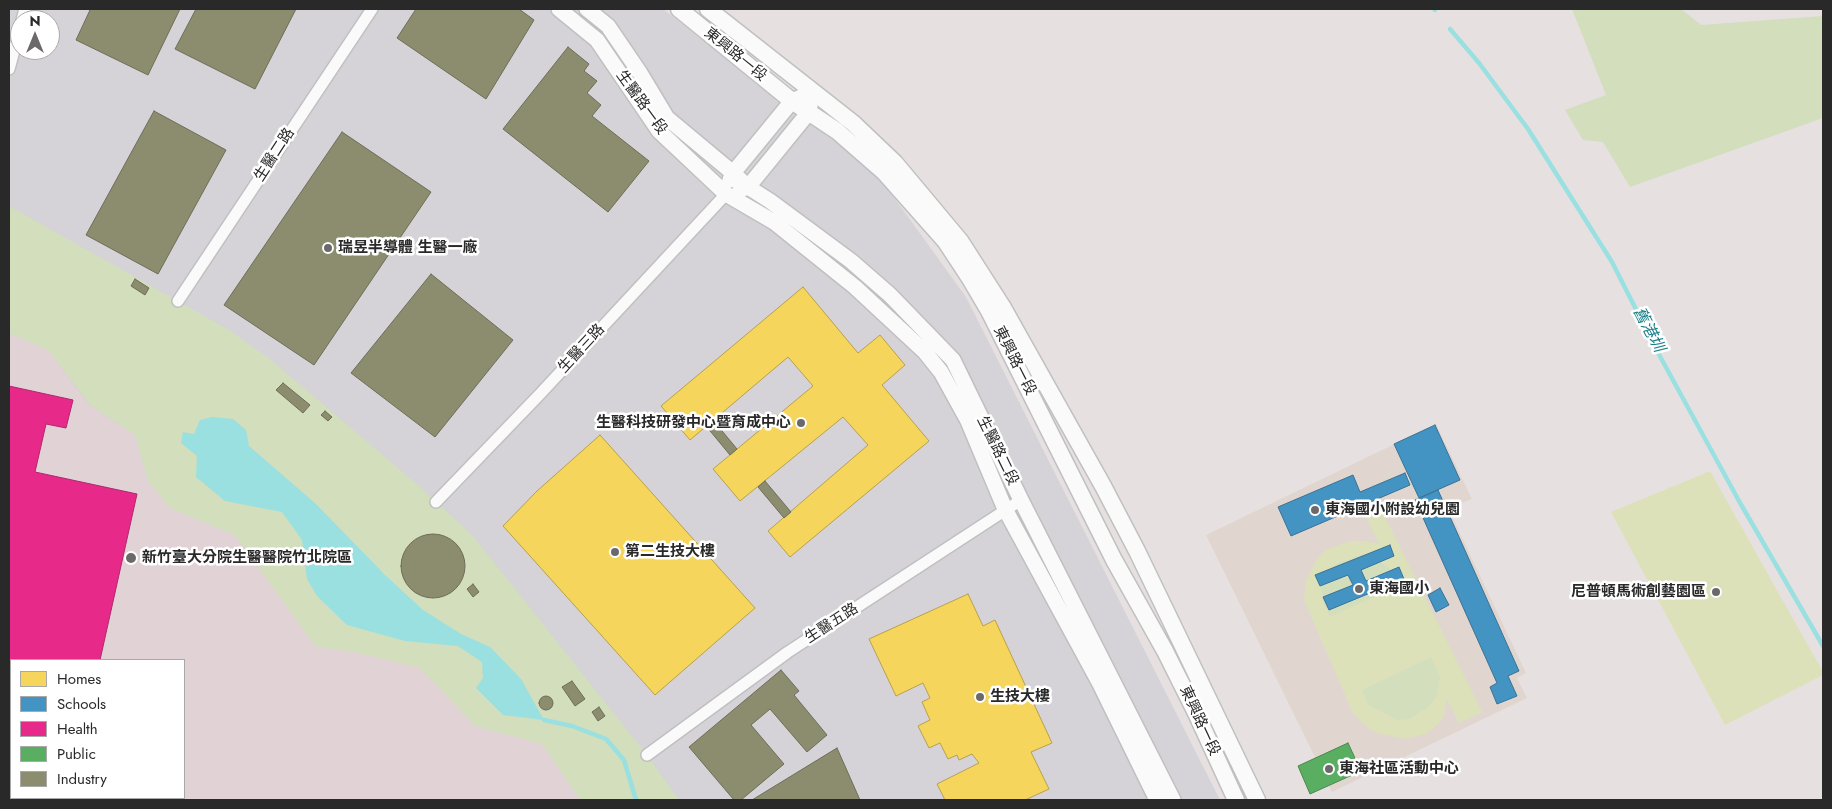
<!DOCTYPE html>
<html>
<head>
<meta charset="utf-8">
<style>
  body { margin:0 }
  #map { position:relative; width:1832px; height:809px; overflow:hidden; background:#e6e1e0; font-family:Jost,sans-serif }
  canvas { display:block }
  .frame { position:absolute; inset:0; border:10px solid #292929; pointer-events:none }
  .legend { position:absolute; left:10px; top:659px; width:175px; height:140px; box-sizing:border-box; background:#fff; border:1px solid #a9a9a9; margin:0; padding:6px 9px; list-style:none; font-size:15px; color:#292929 }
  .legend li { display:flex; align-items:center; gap:10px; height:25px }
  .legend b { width:25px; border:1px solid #a9a9a9 }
  .north { position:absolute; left:10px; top:10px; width:50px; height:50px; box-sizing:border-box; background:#fff; border:1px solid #a9a9a9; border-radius:50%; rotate:0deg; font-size:14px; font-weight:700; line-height:20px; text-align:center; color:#292929 }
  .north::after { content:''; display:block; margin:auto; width:18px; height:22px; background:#6b6969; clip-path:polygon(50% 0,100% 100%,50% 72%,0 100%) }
</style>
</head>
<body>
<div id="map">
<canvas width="1832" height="809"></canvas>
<div class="frame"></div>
<ul class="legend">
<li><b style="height:14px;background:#f6d55c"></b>Homes</li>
<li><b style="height:14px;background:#4393c3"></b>Schools</li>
<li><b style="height:14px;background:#e7298a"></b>Health</li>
<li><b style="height:14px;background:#5aae61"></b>Public</li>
<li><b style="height:14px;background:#8c8c6e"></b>Industry</li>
</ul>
<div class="north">N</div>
</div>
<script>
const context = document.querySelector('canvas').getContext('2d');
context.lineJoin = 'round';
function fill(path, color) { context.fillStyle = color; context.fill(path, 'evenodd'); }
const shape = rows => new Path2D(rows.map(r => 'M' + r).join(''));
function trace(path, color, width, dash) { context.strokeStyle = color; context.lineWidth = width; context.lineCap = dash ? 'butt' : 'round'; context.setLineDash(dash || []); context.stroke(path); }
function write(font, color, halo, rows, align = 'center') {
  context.font = font + ' Jost,"Noto Sans TC",sans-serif'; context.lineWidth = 5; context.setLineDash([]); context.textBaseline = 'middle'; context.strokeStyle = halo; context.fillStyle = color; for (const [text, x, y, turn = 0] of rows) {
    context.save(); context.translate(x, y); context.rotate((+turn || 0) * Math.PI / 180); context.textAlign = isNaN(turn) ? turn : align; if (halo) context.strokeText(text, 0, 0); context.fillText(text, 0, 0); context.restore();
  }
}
fill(shape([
  [9,9,663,9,877,174,966,297,1220,800,9,800],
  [20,20,50,20,50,50,20,50],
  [11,660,184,660,184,798,11,798]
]), '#d5d3d7');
fill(shape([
  [1436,424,1472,499,1448,508,1526,673,1517,678,1527,698,1332,792,1206,535]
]), '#e0d6cf');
fill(shape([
  [9,333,48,350,89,405,135,435,148,481,170,508,235,535,272,580,315,646,358,653,420,668,475,726,542,743,580,800,9,800],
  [11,660,184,660,184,798,11,798]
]), '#e0d2d5');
fill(shape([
  [1572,9,1681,9,1701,25,1823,16,1823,118,1630,187,1603,142,1583,140,1565,110,1606,95],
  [9,206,229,330,271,360,418,485,473,536,647,755,679,800,580,800,542,744,475,726,420,668,358,653,315,646,235,535,170,508,148,481,135,435,90,405,48,350,9,333],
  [1362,555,1387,566,1394,574,1399,586,1330,617,1324,603,1321,589,1324,579,1329,570,1338,563],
  [1431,657,1440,677,1436,698,1428,707,1410,719,1397,720,1369,705,1362,690]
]), '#d2debc');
fill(shape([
  [1710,471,1823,672,1823,675,1725,725,1611,512],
  [1380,507,1482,712,1459,723,1447,699,1444,715,1438,724,1426,734,1405,739,1377,733,1367,727,1353,713,1304,600,1306,581,1316,561,1326,550,1350,541,1364,541,1379,544,1365,515],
  [1362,555,1375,559,1387,566,1394,574,1399,585,1330,617,1324,603,1321,589,1324,579,1329,570,1338,563],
  [1431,657,1440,677,1436,698,1428,707,1410,719,1397,720,1369,705,1362,690]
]), '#dce1ba');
fill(shape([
  [212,417,233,419,246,430,249,446,316,504,385,575,423,610,461,634,490,647,521,679,544,720,503,715,476,688,483,678,482,662,458,646,405,641,347,625,317,596,307,579,302,540,282,512,225,501,196,477,197,456,181,443,183,432,194,434,200,420]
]), '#9ae0e1');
const homes = shape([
  [803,287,858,353,880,335,905,365,882,385,929,441,790,557,768,531,868,445,843,417,740,501,713,469,813,386,788,357,690,440,661,406,803,287],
  [600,435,755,608,655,695,503,526,537,491,600,435],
  [968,594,983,626,995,620,1052,743,1031,752,1049,789,1025,800,945,800,937,784,979,763,972,754,959,760,957,755,948,759,940,743,929,748,918,726,930,720,922,702,930,698,923,683,896,696,869,639,968,594]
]);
fill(homes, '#f6d55c');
trace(homes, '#b8a14d', 1);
const schools = shape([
  [1435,425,1460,480,1419,498,1394,444,1435,425],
  [1405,473,1410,485,1291,536,1278,507,1353,475,1360,492,1405,473],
  [1438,490,1519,671,1508,676,1517,696,1497,704,1490,687,1497,683,1415,500,1438,490],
  [1390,545,1394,556,1361,570,1366,581,1399,567,1404,579,1329,610,1323,597,1353,585,1348,575,1320,586,1315,575,1390,545],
  [1440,588,1449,605,1436,612,1428,595,1440,588]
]);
fill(schools, '#4393c3');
trace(schools, '#3b7395', 1);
const health = shape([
  [9,386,73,400,66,428,46,424,35,472,137,494,100,660,11,660,11,675,9,675,9,386]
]);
fill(health, '#e7298a');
trace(health, '#ae296d', 1);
const public = shape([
  [1348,743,1361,771,1310,794,1298,766,1348,743]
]);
fill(public, '#5aae61');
trace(public, '#4b8650', 1);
const industry = shape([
  [88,9,180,9,148,75,76,40,90,10,88,9],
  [196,9,296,9,255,89,175,49,196,9],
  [416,9,519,9,534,20,486,99,397,38,416,9],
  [568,47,589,64,584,71,597,81,587,93,601,105,592,116,649,161,608,212,503,129,568,47],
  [154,111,226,150,158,274,86,235,154,111],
  [342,132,431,192,314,365,224,305,342,132],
  [431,274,513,340,435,437,351,373,431,274],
  [135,279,149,288,145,295,131,286,135,279],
  [283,383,310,405,303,413,276,390,283,383],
  [325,411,332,417,328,421,321,415,325,411],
  [713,420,737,449,730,455,706,426,713,420],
  [765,481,791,512,784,518,758,487,765,481],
  '401 566a32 32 0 1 1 64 0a32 32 0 1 1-64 0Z',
  [473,584,479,592,473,597,467,589,473,584],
  [781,670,799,691,794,695,827,735,807,752,770,709,751,725,784,764,741,800,734,800,689,747,781,670],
  [572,681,585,699,575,706,562,687,572,681],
  '539 703a7 7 0 1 1 14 0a7 7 0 1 1-14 0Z',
  [599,707,605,716,598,721,592,712,599,707],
  [837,748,860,800,752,800,837,748]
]);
fill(industry, '#8c8c6e');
trace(industry, '#6e6e59', 1);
trace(shape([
  [1434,9,1435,10],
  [1450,29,1479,63,1528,129,1612,262,1656,349,1739,501,1823,646],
  [544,720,572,726,606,739,624,760,636,800]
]), '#9ae0e1', 4.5);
const minor = shape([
  [22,20,25,9],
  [9,69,20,28],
  [178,301,372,9],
  [436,502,540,394,726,194],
  [647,755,788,652,1021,500]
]);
const tertiary = shape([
  [559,9,597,40,659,131,726,194,774,222,855,287,925,352,941,372,968,421,1005,509,1100,684,1157,800],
  [587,9,608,26,640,73,667,118,733,173,748,187,770,201,851,261,890,295,953,360,1021,500,1173,800],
  [730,180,733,173,792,101,812,92],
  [740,190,748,187,809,112,812,92]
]);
const secondary = shape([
  [679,9,792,101,837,131,884,172,946,242,969,277,989,311,1114,560,1165,651,1196,713,1236,800],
  [708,9,853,123,895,163,961,242,1002,306,1103,486,1137,551,1257,800]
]);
trace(minor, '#c1c0c0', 14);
trace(tertiary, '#c1c0c0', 18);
trace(secondary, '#c1c0c0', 19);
trace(minor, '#fbfafa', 11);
trace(tertiary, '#fbfafa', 15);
trace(secondary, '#fbfafa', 16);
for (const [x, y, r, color] of [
  [328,248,5,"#6b6969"],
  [801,423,5,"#6b6969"],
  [1315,510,5,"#6b6969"],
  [615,552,5,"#6b6969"],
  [131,558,6,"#6b6969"],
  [1359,589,5,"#6b6969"],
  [1716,592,5,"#6b6969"],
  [980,697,5,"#6b6969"],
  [1329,769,5,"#6b6969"]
]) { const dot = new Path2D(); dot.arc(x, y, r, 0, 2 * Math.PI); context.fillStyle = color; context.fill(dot); trace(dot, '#fff', 2); }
write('15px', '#292929', '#fff', [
  ["東興路一段",735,55,39],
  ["生醫路一段",641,103,54],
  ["生醫二路",275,155,-57],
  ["生醫三路",582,349,-47],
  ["東興路一段",1014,361,63],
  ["生醫路二段",997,451,64],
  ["生醫五路",832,624,-33],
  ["東興路一段",1199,721,65]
]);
write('bold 15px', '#292929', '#fff', [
  ["瑞昱半導體 生醫一廠",338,248],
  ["生醫科技研發中心暨育成中心",791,423,"right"],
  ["東海國小附設幼兒園",1325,510],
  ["第二生技大樓",625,552],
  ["新竹臺大分院生醫醫院竹北院區",142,558],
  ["東海國小",1369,589],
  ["尼普頓馬術創藝園區",1706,592,"right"],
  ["生技大樓",990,697],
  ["東海社區活動中心",1339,769]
], 'left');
write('italic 16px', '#1b808a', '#fff', [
  ["舊港圳",1648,330,62]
]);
</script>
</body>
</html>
